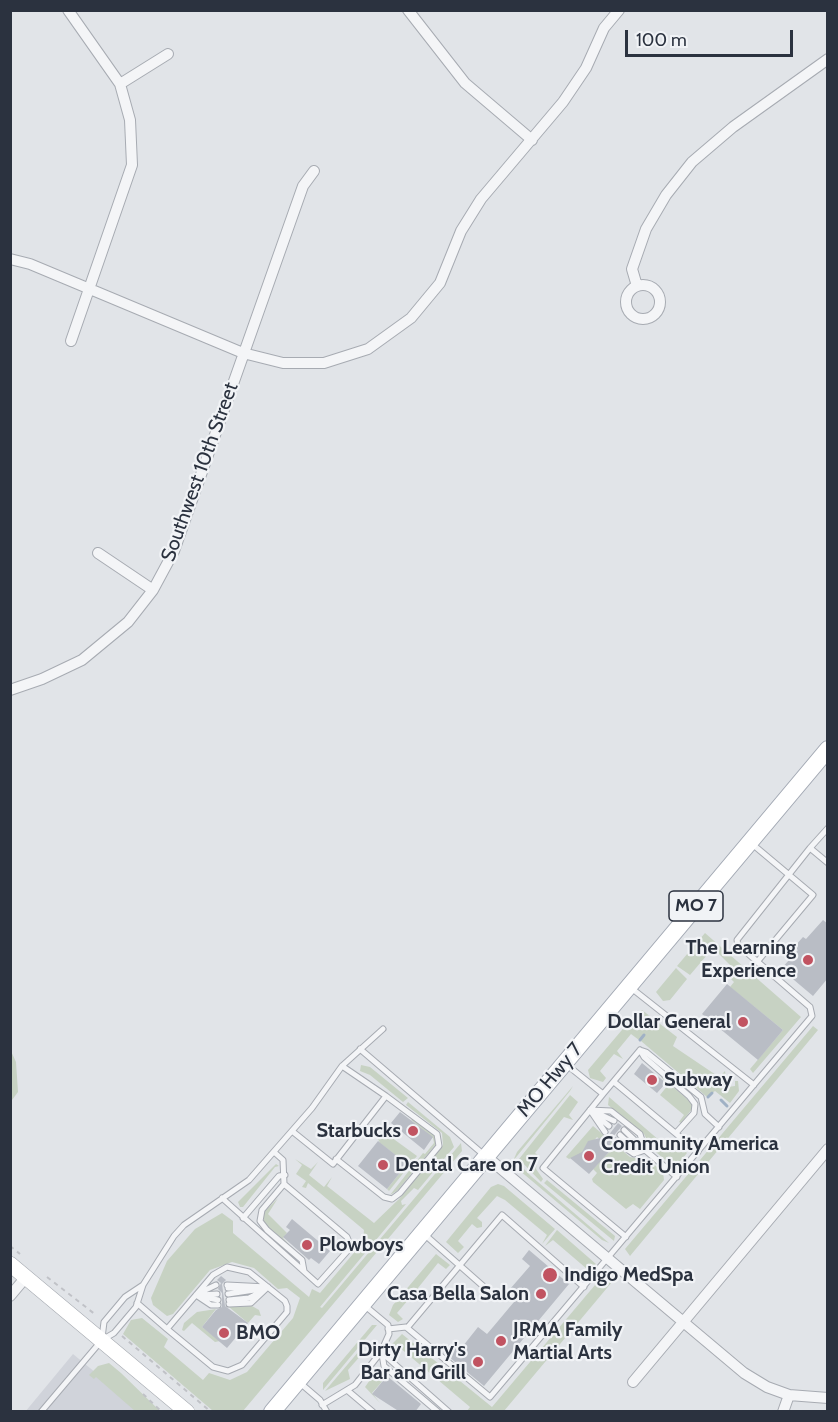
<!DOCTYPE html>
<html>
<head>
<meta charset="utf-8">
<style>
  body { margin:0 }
  #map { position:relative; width:838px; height:1422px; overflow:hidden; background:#e1e4e8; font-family:Cabin,sans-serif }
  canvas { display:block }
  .frame { position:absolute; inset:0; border:12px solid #2b323f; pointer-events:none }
  .scale { position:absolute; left:625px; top:30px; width:168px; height:27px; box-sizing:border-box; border:3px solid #2b323f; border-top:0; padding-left:8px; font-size:18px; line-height:21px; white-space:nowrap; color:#2b323f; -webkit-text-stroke:4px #f1f3f6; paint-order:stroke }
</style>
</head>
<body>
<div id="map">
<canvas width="838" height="1422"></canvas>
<div class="frame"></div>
<div class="scale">100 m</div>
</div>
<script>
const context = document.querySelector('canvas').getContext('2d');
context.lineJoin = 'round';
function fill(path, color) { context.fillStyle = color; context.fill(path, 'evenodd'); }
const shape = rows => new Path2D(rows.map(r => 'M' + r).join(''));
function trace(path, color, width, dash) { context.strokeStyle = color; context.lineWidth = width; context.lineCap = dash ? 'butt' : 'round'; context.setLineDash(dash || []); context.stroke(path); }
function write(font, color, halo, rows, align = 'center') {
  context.font = font + ' Cabin,sans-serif'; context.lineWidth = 4.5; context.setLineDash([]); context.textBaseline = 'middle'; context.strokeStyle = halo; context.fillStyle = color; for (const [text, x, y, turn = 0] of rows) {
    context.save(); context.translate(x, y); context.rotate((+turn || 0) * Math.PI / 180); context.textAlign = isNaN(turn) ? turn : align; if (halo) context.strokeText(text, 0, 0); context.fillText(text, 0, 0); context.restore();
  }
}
fill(shape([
  [73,1354,142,1411,25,1412]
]), '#d0d3da');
fill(shape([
  [705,933,801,1017,753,1073,750,1069,783,1030,730,987,734,982,731,979,737,972,713,948,690,975,677,966],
  [676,968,687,979,670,1000,663,1001,656,992],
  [642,1010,677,1037,673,1046,719,1077,725,1071,727,1087,735,1086,735,1081,738,1081,739,1091,730,1103,715,1091,707,1097,641,1041,644,1035,639,1040,631,1034,617,1051,623,1059,614,1054,600,1071,606,1078,603,1082,590,1078,588,1070,627,1024],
  [813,1026,818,1030,630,1256,625,1249],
  [10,1049,16,1062,18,1092,12,1100],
  [361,1065,370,1067,408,1098,403,1102,370,1075,360,1071],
  [660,1076,692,1103,692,1109,681,1123,679,1122,684,1115,660,1095,668,1085],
  [573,1086,570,1091,513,1161,517,1152],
  [570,1095,578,1102,569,1115,573,1120,564,1117,535,1153,538,1155,536,1169,543,1179,541,1182,519,1159],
  [609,1097,667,1147,675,1141,687,1153,678,1164,670,1164,651,1148,644,1134,608,1105],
  [408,1102,450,1137,454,1147,418,1190,414,1188,401,1201,402,1205,406,1204,320,1307,322,1308,461,1143,462,1151,243,1411,213,1411,123,1334,131,1320,142,1318,168,1339,164,1347,203,1380,209,1373,230,1380,247,1372,293,1318,300,1298,287,1288,278,1289,254,1268,232,1262,210,1270,173,1314,167,1316,153,1305,151,1298,167,1261,195,1229,222,1213,233,1221,233,1233,309,1297,312,1289,320,1293,363,1242,364,1230,308,1183,306,1188,302,1187,306,1181,296,1174,302,1165,295,1159,311,1169,318,1162,309,1175,324,1187,332,1177,327,1186,374,1223,399,1199,443,1145,442,1133,406,1105],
  [413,1118,434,1135,436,1144,397,1191,390,1195,423,1153,425,1154,434,1143,433,1138,411,1120],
  [593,1126,630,1157,650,1161,663,1172,664,1180,640,1209,633,1204,626,1209,593,1182,592,1179,597,1173,593,1169,609,1152,608,1146,597,1137,593,1142,588,1142,582,1153,569,1159,566,1157],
  [384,1132,417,1156,389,1191,387,1189,407,1164,380,1143,378,1139],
  [517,1162,531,1176,609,1243,602,1240,519,1170,515,1165],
  [276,1164,279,1166,275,1167,243,1207,240,1207,238,1202],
  [547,1180,615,1236,614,1241,544,1183],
  [498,1184,504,1186,555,1229,542,1244,547,1235,505,1200,497,1196,477,1218,482,1222,482,1227,477,1228,472,1224,458,1241,464,1247,458,1253,446,1242,491,1187],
  [278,1198,268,1214,287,1233,283,1238,295,1251,264,1224,264,1212],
  [557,1230,596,1264,584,1277,582,1275,587,1269,553,1240,545,1246],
  [436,1254,450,1265,446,1269,438,1263,418,1288,424,1296,421,1298,414,1293,397,1313,403,1319,398,1322,389,1315,393,1305],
  [606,1272,615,1278,612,1282,504,1411,467,1411,470,1407,399,1347,392,1348,392,1344,402,1334,492,1407],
  [252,1306,259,1310,261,1316,255,1315,248,1323,229,1307],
  [216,1309,202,1327,220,1341,215,1342,192,1323,184,1331,182,1330,184,1323,197,1312],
  [372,1325,377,1325,323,1390,323,1383],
  [359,1351,362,1354,348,1370,350,1379,325,1391],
  [109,1363,121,1373,160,1411,135,1411,96,1377,94,1379,89,1375,98,1366],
  [377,1370,387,1376,372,1393,380,1403,365,1387]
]), '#c7d2c3');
trace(shape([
  [640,1040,644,1035],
  [708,1097,712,1093],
  [721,1100,727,1106]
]), '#a0b1c5', 3);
fill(shape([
  [823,920,828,924,828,978,813,996,781,969,798,950,794,947,803,937,806,939],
  [727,984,783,1030,758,1060,702,1014],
  [642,1063,666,1083,657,1093,634,1074],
  [400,1112,433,1137,424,1150,391,1123],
  [618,1123,622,1126,611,1139,609,1152,589,1174,570,1158,582,1152,588,1141,608,1136],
  [378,1141,407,1164,387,1189,358,1166],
  [292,1219,330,1251,319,1264,311,1258,309,1260,283,1237,290,1230,286,1227],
  [529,1250,569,1284,484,1386,443,1352,450,1344,459,1351,478,1327,487,1334,493,1327,519,1296,510,1289,530,1266,522,1259],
  [221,1276,226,1280,222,1284,225,1306,248,1323,227,1348,202,1327,216,1310,222,1307,222,1293,218,1289,221,1283,217,1280],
  [387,1376,421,1404,415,1412,400,1412,372,1394]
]), '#b9bdc5');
const lane = shape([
  [828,828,810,848,828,863],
  [751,843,813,895,757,962],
  [630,987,754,1085],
  [360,1049,484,1155],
  [640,1050,646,1052,701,1097,705,1114,719,1127],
  [640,1050,644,1057,689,1096,695,1104,694,1113,676,1133],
  [567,1065,603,1094,543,1168,626,1237],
  [614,1082,698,1152],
  [603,1094,640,1050],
  [590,1110,611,1111,640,1134,645,1150,677,1177],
  [590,1110,605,1132],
  [593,1113,609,1126],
  [597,1113,614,1121],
  [624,1130,644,1149],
  [292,1131,333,1164,386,1096,342,1066],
  [620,1135,632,1146,645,1150],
  [615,1141,634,1154,645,1150],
  [274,1152,283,1160,284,1184,262,1210,260,1221,267,1230,302,1260,304,1271],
  [336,1159,384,1197,392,1199,400,1193,439,1146,437,1134,386,1096],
  [222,1198,318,1284,351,1247,347,1237,284,1184],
  [243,1218,279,1176,285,1175],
  [424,1234,483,1286],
  [227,1285,267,1287],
  [228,1288,252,1288],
  [199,1293,216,1285],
  [228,1294,261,1289],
  [196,1295,211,1305,218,1305],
  [201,1295,217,1294],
  [204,1297,218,1300],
  [229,1300,249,1298,259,1293],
  [137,1303,167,1329,213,1367,228,1371,242,1365,287,1312,287,1306,285,1301,249,1272,227,1267,213,1275,167,1329],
  [229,1304,251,1303,268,1287],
  [407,1328,502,1215,584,1287],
  [388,1329,406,1327,490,1397,812,1016,810,1007,738,945,737,940,810,848],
  [102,1338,104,1322,125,1297,143,1285],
  [381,1352,449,1412],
  [382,1354,384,1366,438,1412],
  [299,1382,320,1400,327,1412],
  [347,1390,373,1412],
  [322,1405,355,1385,381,1352,389,1334,388,1325,364,1305],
  [41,1412,102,1340,114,1333,136,1307,143,1285,174,1236,184,1225,249,1180,312,1108,342,1066,383,1029]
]);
const street = shape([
  [68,10,120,84,130,120,132,165,71,341],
  [408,10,465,83,532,140],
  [120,84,168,54],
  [10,259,30,264,243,353,283,363,324,363,368,349,411,318,440,283,461,231,481,199,563,102,586,68,604,28,619,10],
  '626 302a17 17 0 1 1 34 0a17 17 0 1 1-34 0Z',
  [637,286,632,269,646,229,666,195,692,162,733,127,828,59],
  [98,553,153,590],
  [10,690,42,679,82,660,128,622,153,590,174,551,303,186,314,171],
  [487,1157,744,1373,767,1387,789,1395,828,1398],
  [10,1296,26,1277],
  [633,1382,828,1149],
  [783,1412,789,1395]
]);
const secondary = shape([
  [10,1264,187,1412]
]);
const primary = shape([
  [272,1412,828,749]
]);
trace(lane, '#a7abb2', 7);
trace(street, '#a7abb2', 12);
trace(secondary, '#a7abb2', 16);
trace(primary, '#a2a8b3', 18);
trace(shape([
  [10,1246,20,1254],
  [47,1277,96,1315],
  [122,1336,211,1412],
  [143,1394,162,1412]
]), '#c0c2c7', 2, [4.5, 4.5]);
trace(lane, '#f4f5f7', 5);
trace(street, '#f4f5f7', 10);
trace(secondary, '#fff', 15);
trace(primary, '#fff', 16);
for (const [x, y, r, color] of [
  [808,960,6,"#c15361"],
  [743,1022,6,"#c15361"],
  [652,1080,6,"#c15361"],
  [413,1131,6,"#c15361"],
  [589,1156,6,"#c15361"],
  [383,1165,6,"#c15361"],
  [307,1245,6,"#c15361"],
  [550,1275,8,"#c15361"],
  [541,1294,6,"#c15361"],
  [224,1333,6,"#c15361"],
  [501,1341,6,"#c15361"],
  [478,1362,6,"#c15361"]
]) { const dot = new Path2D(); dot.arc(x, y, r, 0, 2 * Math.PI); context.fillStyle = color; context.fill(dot); trace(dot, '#f1f3f6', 2); }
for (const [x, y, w] of [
  [696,906,54]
]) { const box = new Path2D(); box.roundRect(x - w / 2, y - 15, w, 30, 4.5); context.fillStyle = '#f1f3f6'; context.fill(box); trace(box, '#2b323f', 1.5); }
write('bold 18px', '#2b323f', null, [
  ["MO 7",696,906]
]);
write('20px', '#2b323f', '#f1f3f6', [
  ["Southwest 10th Street",200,472,-70],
  ["MO Hwy 7",550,1080,-50]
]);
write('bold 20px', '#2b323f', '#f1f3f6', [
  ["The Learning",796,948,"right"],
  ["Experience",796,971,"right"],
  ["Dollar General",731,1022,"right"],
  ["Subway",664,1080],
  ["Starbucks",401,1131,"right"],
  ["Community America",601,1144],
  ["Credit Union",601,1167],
  ["Dental Care on 7",395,1165],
  ["Plowboys",319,1245],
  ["Indigo MedSpa",564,1275],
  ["Casa Bella Salon",529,1294,"right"],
  ["JRMA Family",513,1330],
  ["Martial Arts",513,1353],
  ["BMO",236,1333],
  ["Dirty Harry's",466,1350,"right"],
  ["Bar and Grill",466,1373,"right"]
], 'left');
</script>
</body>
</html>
